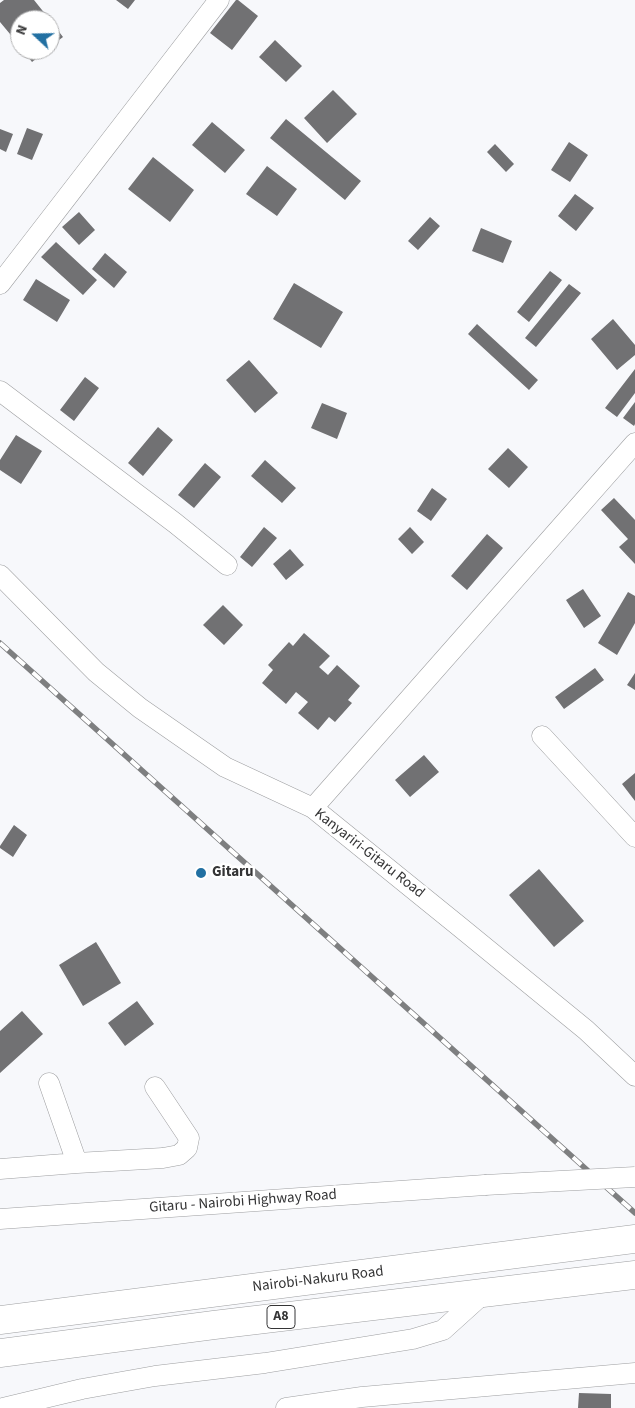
<!DOCTYPE html>
<html>
<head>
<meta charset="utf-8">
<style>
  body { margin:0 }
  #map { position:relative; width:635px; height:1408px; overflow:hidden; background:#f7f8fb; font-family:"Source Sans 3",sans-serif }
  canvas { display:block }
  .north { position:absolute; left:10px; top:10px; width:50px; height:50px; box-sizing:border-box; background:#fff; border:1px solid #aeaeaf; border-radius:50%; rotate:291deg; font-size:14px; font-weight:700; line-height:20px; text-align:center; color:#353536 }
  .north::after { content:''; display:block; margin:auto; width:18px; height:22px; background:#2270a2; clip-path:polygon(50% 0,100% 100%,50% 72%,0 100%) }
</style>
</head>
<body>
<div id="map">
<canvas width="635" height="1408"></canvas>
<div class="north">N</div>
</div>
<script>
const context = document.querySelector('canvas').getContext('2d');
context.lineJoin = 'round';
function fill(path, color) { context.fillStyle = color; context.fill(path, 'evenodd'); }
const shape = rows => new Path2D(rows.map(r => 'M' + r).join(''));
function trace(path, color, width, dash) { context.strokeStyle = color; context.lineWidth = width; context.lineCap = dash ? 'butt' : 'round'; context.setLineDash(dash || []); context.stroke(path); }
function write(font, color, halo, rows, align = 'center') {
  context.font = font + ' "Source Sans 3",sans-serif'; context.lineWidth = 5; context.setLineDash([]); context.textBaseline = 'middle'; context.strokeStyle = halo; context.fillStyle = color; for (const [text, x, y, turn = 0] of rows) {
    context.save(); context.translate(x, y); context.rotate((+turn || 0) * Math.PI / 180); context.textAlign = isNaN(turn) ? turn : align; if (halo) context.strokeText(text, 0, 0); context.fillText(text, 0, 0); context.restore();
  }
}
fill(shape([
  [4,0,34,0,50,20,20,20,20,46,0,22,0,3],
  [116,0,135,0,128,9],
  [236,0,238,0,258,16,232,50,210,33],
  [50,20,63,37,50,47],
  [275,40,302,66,286,82,259,57],
  [23,50,47,50,32,62],
  [333,90,357,114,327,143,304,118],
  [286,119,361,181,345,200,270,138],
  [212,122,245,150,225,173,192,145],
  [27,128,43,134,32,160,17,154],
  [0,129,13,134,6,152,0,149],
  [569,142,588,155,570,182,551,170],
  [495,144,514,164,506,172,487,152],
  [153,157,194,190,170,222,128,189],
  [267,166,297,189,277,216,246,194],
  [575,194,594,208,576,231,558,216],
  [79,212,95,230,79,245,62,227],
  [430,217,440,226,418,250,408,241],
  [481,228,512,241,503,263,472,251],
  [56,242,97,280,83,295,41,257],
  [105,253,127,272,114,288,92,269],
  [550,271,562,280,529,322,517,312],
  [36,279,70,300,57,322,23,300],
  [294,283,343,312,321,348,273,319],
  [569,284,581,293,536,347,525,338],
  [613,319,635,345,635,355,617,370,591,339],
  [477,324,538,380,529,390,468,334],
  [249,360,278,393,255,413,226,380],
  [635,369,635,393,617,417,605,408],
  [85,377,99,388,74,421,60,410],
  [635,402,635,424,634,426,623,418],
  [322,403,347,413,337,439,311,428],
  [158,427,173,440,143,476,128,463],
  [16,435,42,451,21,484,0,470,0,460],
  [508,448,528,467,509,488,488,469],
  [265,460,296,488,282,503,251,476],
  [205,463,221,477,194,508,178,495],
  [432,488,447,499,431,521,417,511],
  [614,498,635,520,635,564,619,547,628,539,601,510],
  [264,527,277,538,252,567,240,557],
  [410,527,424,542,412,554,398,539],
  [487,534,503,548,467,590,451,576],
  [290,549,304,565,286,580,273,564],
  [583,589,601,616,584,628,566,600],
  [628,592,635,596,635,623,617,655,598,643],
  [223,605,243,625,224,645,203,625],
  [304,633,330,656,319,667,328,675,337,665,360,686,348,700,352,703,335,722,329,717,318,730,298,713,308,702,296,692,286,704,262,683,273,670,268,665,289,642,293,646],
  [595,668,604,680,564,709,555,697],
  [635,673,635,690,627,685],
  [424,755,439,772,410,797,395,780],
  [635,773,635,801,622,784],
  [14,825,27,835,13,857,0,848,0,846],
  [539,869,584,921,554,947,509,895],
  [96,942,121,983,83,1006,59,965],
  [137,1001,154,1024,125,1046,108,1023],
  [22,1011,43,1034,0,1073,0,1031],
  [579,1393,611,1394,611,1408,578,1408]
]), '#717173');
const street = shape([
  [0,284,219,0],
  [0,391,175,523,227,565],
  [0,575,96,672,140,708,225,767,313,808,460,927,586,1030,635,1076],
  [542,736,635,837],
  [313,808,635,443],
  [49,1083,77,1163],
  [0,1169,77,1163,163,1158,179,1155,187,1148,189,1138,155,1087],
  [0,1219,485,1185],
  [3,1408,82,1389,155,1376,265,1363,413,1339,443,1330,484,1293],
  [286,1408,362,1397,635,1373]
]);
const highway = shape([
  [0,1320,635,1239],
  [0,1353,214,1325,635,1275]
]);
trace(street, '#9d9ea0', 21);
trace(highway, '#9d9ea0', 29);
trace(street, '#fff', 20);
trace(highway, '#fff', 28);
const rail = shape([
  [0,643,635,1213]
]);
trace(rail, '#7e7f80', 5.5);
trace(rail, '#fff', 4, [11]);
const streetBridge = shape([
  [485,1185,635,1177]
]);
trace(streetBridge, '#9d9ea0', 21, []);
trace(streetBridge, '#fff', 20);
for (const [x, y, r, color] of [
  [201,873,6,"#2270a2"]
]) { const dot = new Path2D(); dot.arc(x, y, r, 0, 2 * Math.PI); context.fillStyle = color; context.fill(dot); trace(dot, '#fff', 2); }
for (const [x, y, w] of [
  [281,1317,28]
]) { const box = new Path2D(); box.roundRect(x - w / 2, y - 11.5, w, 23, 4); context.fillStyle = '#fff'; context.fill(box); trace(box, '#353536', 1); }
write('bold 14px', '#353536', null, [
  ["A8",281,1317]
]);
write('15px', '#353536', '#fff', [
  ["Kanyariri-Gitaru Road",369,854,38],
  ["Gitaru - Nairobi Highway Road",243,1202,-4],
  ["Nairobi-Nakuru Road",318,1280,-7]
]);
write('bold 15px', '#353536', '#fff', [
  ["Gitaru",212,873]
], 'left');
</script>
</body>
</html>
